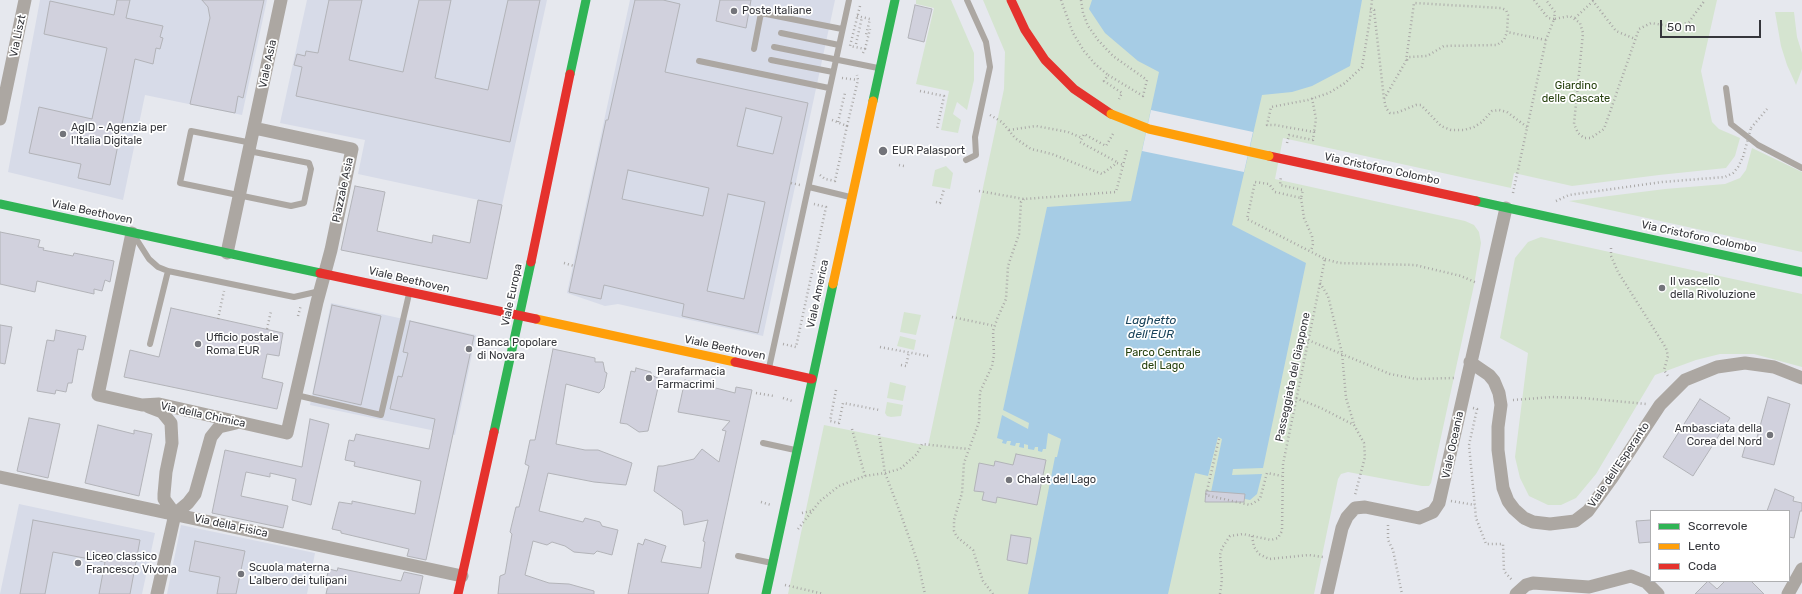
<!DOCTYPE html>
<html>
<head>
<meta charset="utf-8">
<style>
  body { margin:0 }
  #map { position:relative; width:1802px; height:594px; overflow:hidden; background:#e6e8ee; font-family:Rubik,sans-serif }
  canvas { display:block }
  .legend { position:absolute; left:1650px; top:510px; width:140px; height:72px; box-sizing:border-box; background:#fff; border:1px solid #aeafb1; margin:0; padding:5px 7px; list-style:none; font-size:12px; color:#35363b }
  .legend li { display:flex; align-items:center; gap:8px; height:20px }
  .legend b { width:20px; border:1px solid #aeafb1 }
  .scale { position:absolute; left:1660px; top:20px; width:101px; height:18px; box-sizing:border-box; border:2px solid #35363b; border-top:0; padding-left:5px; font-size:12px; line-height:14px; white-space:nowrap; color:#35363b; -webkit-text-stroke:3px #fff; paint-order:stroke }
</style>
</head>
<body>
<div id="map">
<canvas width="1802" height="594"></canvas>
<ul class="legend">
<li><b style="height:5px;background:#30b455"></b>Scorrevole</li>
<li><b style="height:5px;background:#ff9f0a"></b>Lento</li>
<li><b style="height:5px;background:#e5322d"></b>Coda</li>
</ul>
<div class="scale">50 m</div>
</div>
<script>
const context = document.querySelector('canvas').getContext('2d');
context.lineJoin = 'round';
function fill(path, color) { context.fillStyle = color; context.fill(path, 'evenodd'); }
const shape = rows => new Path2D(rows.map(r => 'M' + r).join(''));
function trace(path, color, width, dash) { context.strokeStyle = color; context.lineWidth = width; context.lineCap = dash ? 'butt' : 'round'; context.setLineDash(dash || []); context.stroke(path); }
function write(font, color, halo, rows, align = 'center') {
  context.font = font + ' Rubik,sans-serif'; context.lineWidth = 3.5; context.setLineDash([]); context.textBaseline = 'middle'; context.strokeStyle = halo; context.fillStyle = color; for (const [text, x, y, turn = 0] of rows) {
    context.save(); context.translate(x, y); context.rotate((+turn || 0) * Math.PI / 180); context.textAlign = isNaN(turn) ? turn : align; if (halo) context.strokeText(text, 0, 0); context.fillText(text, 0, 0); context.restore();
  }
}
fill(shape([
  [40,0,267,0,242,115,145,95,123,200,8,172],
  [307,0,547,0,502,205,358,174,365,140,280,123],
  [630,0,835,0,763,336,618,304,605,306,567,293],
  [331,303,476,335,455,435,310,405],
  [19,504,155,533,142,594,0,594],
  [181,525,315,553,307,594,167,594]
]), '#d7dbe8');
fill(shape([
  [916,0,951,0,974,53,974,80,967,110,957,102,953,114,961,120,958,133,941,130,949,91,916,84,934,8,916,4],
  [983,0,1717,0,1701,71,1712,122,1719,129,1740,138,1735,156,1726,168,1659,175,1572,186,1514,173,1511,188,1283,138,1275,179,1465,221,1474,225,1479,232,1481,243,1474,285,1431,483,1429,486,1422,486,1348,472,1341,474,1338,479,1314,594,788,594,824,425,928,446,1004,89,1005,52],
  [1775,12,1794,12,1797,37,1802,53,1802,69,1796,85,1787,65,1781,46],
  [1752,148,1802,172,1802,252,1569,201,1665,189,1725,184,1740,178,1746,170],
  [946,166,953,173,950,189,932,186,935,170],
  [1541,237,1802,294,1802,367,1754,354,1720,354,1696,360,1655,375,1596,474,1576,498,1561,505,1548,505,1529,496,1520,478,1515,457,1528,353,1500,338,1515,258,1528,242],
  [904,312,921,315,916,335,900,332],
  [900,336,916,340,914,350,897,346],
  [890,382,906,386,903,401,887,398],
  [887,402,903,405,901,416,891,417,887,416,885,413]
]), '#d5e4d0');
fill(shape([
  [1092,0,1362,0,1350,66,1312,86,1292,92,1262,95,1232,225,1306,263,1263,468,1233,469,1232,475,1262,474,1257,494,1250,500,1211,492,1222,439,1218,437,1208,476,1195,473,1168,594,1028,594,1055,457,1057,457,1061,439,1048,433,1046,449,1043,449,1042,452,1038,451,1038,447,1035,447,1034,450,1028,449,1028,445,1024,444,1024,448,1019,447,1020,443,1016,443,1015,446,1010,445,1011,441,1007,441,1006,444,1002,443,1003,440,997,438,1002,415,1028,429,1029,423,1003,410,1047,207,1131,201,1159,72,1138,61,1105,33,1089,9]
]), '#a6cce5');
fill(shape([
  [1151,110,1253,132,1244,172,1142,151]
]), '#e6e8ee');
const building = shape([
  [117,0,130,0,126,18,163,26,160,37,163,38,160,49,156,48,153,64,135,59,110,185,78,178,81,164,29,153,39,107,92,119,107,48,44,34,50,1,114,15,117,0],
  [202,0,264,0,243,98,238,96,235,113,190,104,210,18,208,7,202,0],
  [329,0,362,0,349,60,403,72,419,0,451,0,435,78,488,90,508,0,540,0,510,142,296,96,302,67,294,65,297,54,305,56,306,51,318,53,329,0],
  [635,0,663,0,680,4,665,72,808,103,758,333,682,316,684,304,604,285,601,299,569,292,606,120,608,120,635,0],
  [746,108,782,117,773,154,737,146,746,108],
  [628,170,709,188,703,216,622,199,628,170],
  [728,194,765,202,744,299,707,291,728,194],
  [720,0,751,0,746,28,716,21,720,0],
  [915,5,932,9,924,42,908,38,915,5],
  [355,186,385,192,377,231,432,243,433,235,470,243,478,200,502,205,487,279,341,250,355,186],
  [0,232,40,240,38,247,44,248,43,250,73,256,74,253,114,261,110,282,105,280,102,291,94,289,94,294,37,281,35,292,0,284,0,232],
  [332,305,381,316,361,405,313,394,332,305],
  [171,308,283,333,279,356,267,354,262,378,283,383,277,409,124,377,130,350,159,357,171,308],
  [410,321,474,336,426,560,407,556,409,549,341,533,341,531,332,529,339,502,352,504,352,501,415,514,421,481,354,466,355,462,345,460,349,440,354,441,356,434,429,449,435,419,390,409,398,376,402,377,408,353,403,352,410,321],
  [0,325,12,327,5,364,0,363,0,325],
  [56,330,86,336,83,350,78,349,72,383,68,383,66,392,56,390,55,394,37,391,47,340,54,341,56,330],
  [553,349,595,358,595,362,603,362,605,372,607,373,604,388,599,393,566,384,556,444,585,450,598,450,632,463,626,485,594,482,548,473,539,511,583,522,585,518,600,522,602,526,618,530,612,555,597,551,594,554,574,552,565,546,552,542,547,545,533,541,525,575,549,583,569,584,594,591,594,594,498,594,500,576,505,574,512,534,510,532,516,507,519,507,529,466,525,464,530,440,535,440,553,349],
  [636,368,651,372,651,375,660,379,648,431,639,432,627,424,620,423,631,371,635,372,636,368],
  [685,380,735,393,736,387,752,390,708,594,628,594,638,543,643,545,645,539,666,546,661,562,701,568,705,542,703,541,708,520,684,525,682,511,654,491,658,466,663,466,694,459,702,449,719,462,726,431,722,430,730,421,678,412,685,380],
  [1768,397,1790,404,1774,465,1742,457,1746,443,1755,445,1768,397],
  [1700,399,1730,418,1693,476,1663,457,1700,399],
  [29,418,60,424,48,478,17,471,29,418],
  [310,419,329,424,311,505,292,500,296,479,270,473,270,477,246,472,241,496,288,506,283,528,212,513,225,450,302,467,310,419],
  [98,425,134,434,134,430,152,434,139,496,85,483,98,425],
  [1016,454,1046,460,1037,505,997,497,996,503,982,500,984,492,974,491,979,463,994,466,995,461,1013,465,1016,454],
  [1775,489,1794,497,1793,501,1802,503,1802,511,1800,511,1794,538,1789,537,1789,511,1767,511,1775,489],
  [1206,491,1245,494,1244,502,1205,502,1206,491],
  [33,520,140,540,130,594,99,594,105,562,53,552,45,594,20,594,33,520],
  [1651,520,1651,542,1639,543,1636,521,1651,520],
  [1011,535,1031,538,1027,564,1007,560,1011,535],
  [195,541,245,551,236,594,217,594,220,577,189,571,195,541],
  [338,568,401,581,404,572,423,576,419,594,326,594,329,581,326,580,329,569,337,571,338,568],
  [1708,581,1717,589,1725,581,1751,581,1764,594,1695,594,1708,581]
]);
fill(building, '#d1d1dd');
trace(building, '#b2b3b8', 1);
trace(shape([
  [1061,0,1073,33,1084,51,1095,64,1108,75],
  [1081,0,1083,13,1088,26,1098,40,1113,56,1147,80,1143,96,1108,75,1104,81,1122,93,1119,99],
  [1534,0,1548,18,1554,19,1555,12,1546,0],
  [860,6,850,46,865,49,862,55],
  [1370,9,1374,10,1384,99],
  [857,16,870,19,866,35,868,35],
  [1575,18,1593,1,1616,31,1635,39],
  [856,44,862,17],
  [865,49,870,29],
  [1407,60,1409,57,1427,56,1444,46,1497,45,1504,40,1507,32],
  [842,78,858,80],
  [920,91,944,96,937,129],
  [1312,98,1316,119,1314,132],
  [990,115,1002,122,1015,138,1031,149,1052,154,1102,174,1117,163,1124,165],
  [838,122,845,93],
  [847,126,858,80,857,75],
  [1527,127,1507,112,1499,110,1492,111,1482,122,1474,127,1464,130,1451,130,1441,126,1421,105,1416,105,1396,113,1390,113,1386,108,1384,99,1406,61,1414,3,1501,8,1506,10,1508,15,1507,32,1546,40],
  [1751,128,1767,109],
  [1009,130,1036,126,1068,132,1082,138],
  [1113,134,1106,146,1084,134,1080,142,1117,162],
  [1287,143,1289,135,1313,140,1314,132,1275,125,1267,125,1271,107,1308,100,1329,93,1345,83,1362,67,1370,19,1372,0],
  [899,165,904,166],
  [820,175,825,179,835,181,847,126,832,120],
  [791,183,800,185],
  [979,191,1024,199,1116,192,1127,150],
  [1513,193,1546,40,1554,19,1570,16,1580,23,1583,33,1574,124,1578,133,1584,138,1591,138,1604,129,1639,29,1651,23,1675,27,1689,22,1705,0],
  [1301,198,1304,218,1312,236,1313,244,1311,251],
  [1556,201,1569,195,1662,182,1725,177,1733,173,1738,167,1743,157],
  [936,202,940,203,944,189],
  [1611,248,1611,256,1618,272,1666,348,1668,356,1664,370,1668,376],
  [1325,259,1339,263,1415,265,1461,276,1477,283],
  [564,263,574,266],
  [1320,283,1328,296,1342,353,1346,398,1354,424],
  [298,316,301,305],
  [952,317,995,326],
  [218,319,224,291],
  [267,329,271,311],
  [1308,340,1390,374,1416,379,1454,378],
  [783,344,796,347,826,207,814,204],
  [880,347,928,356],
  [901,365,906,366,909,352],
  [836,390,830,421,839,423,843,403,879,410],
  [756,393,774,396],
  [783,398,792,401],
  [1296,398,1321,408,1354,425,1364,443,1365,457,1355,495],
  [1513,400,1552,397,1583,398,1646,404],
  [1473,408,1477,409,1469,445,1476,518,1486,544,1503,544,1504,571,1512,580],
  [852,429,865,476],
  [879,434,885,473,900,512,918,563,925,594],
  [1219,439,1206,495,1250,505,1260,499,1267,473,1282,476],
  [1451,501,1475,505],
  [761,502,771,505],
  [802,513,811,511],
  [1388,525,1388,540,1393,550,1402,594],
  [798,529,820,501,839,486,865,476,885,473,900,469,917,454,922,444,968,449],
  [1252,536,1254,547,1259,554,1269,559,1309,555,1323,557],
  [785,585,824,594],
  [993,594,983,581,973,550,957,537,954,531,954,520,962,493,964,463,979,422,980,392,992,366,994,355,993,331,997,319,1006,299,1008,266,1019,234,1021,202,1024,199],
  [1220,594,1222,579,1220,555,1222,548,1230,536,1243,534,1271,540,1278,538,1282,531,1283,464,1325,259,1247,219,1255,182,1269,184,1275,192,1301,198,1303,190,1280,185,1281,176]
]), '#aaa8a7', 2.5, [1, 3]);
trace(shape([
  [781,33,839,45],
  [774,47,878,68],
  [754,49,761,13,842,29],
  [771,60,833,72],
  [699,61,829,88],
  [1726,88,1731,124,1758,145,1802,168],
  [249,151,309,163,311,169,304,203,291,206,180,183,191,131,252,143],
  [966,160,976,155,975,137,990,67,986,42,967,0],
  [809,187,850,197],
  [135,237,149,259,158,267,168,271,294,297,320,291],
  [150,344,168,271],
  [769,368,849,0],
  [296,395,381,415,409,294],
  [763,443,795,450],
  [738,556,772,563]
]), '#aca7a2', 6);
trace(shape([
  [0,119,25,0],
  [132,233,98,395,142,405,159,404,287,433,317,302,331,250,352,149,254,128],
  [227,253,281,0],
  [1470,362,1489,375,1494,381,1499,393,1501,405,1498,427,1498,450,1503,488,1508,501,1514,509,1524,518,1533,522,1550,524,1575,521,1588,511,1612,478,1660,405,1685,380,1717,367,1745,363,1774,367,1802,378],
  [149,407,162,412,171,423,172,443,166,472,164,494,164,499,175,514],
  [0,477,462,576],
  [175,514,188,503,195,494,211,437,219,427,236,423],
  [157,594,175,514],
  [1327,594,1342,528,1347,517,1355,508,1365,507,1419,518,1433,512,1439,503,1506,208],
  [1516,594,1526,585,1533,583,1589,587,1631,576,1646,582,1658,594],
  [1788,594,1802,569]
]), '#aca7a2', 13);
trace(shape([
  [570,74,586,0],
  [873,101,895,0],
  [1476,201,1802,272],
  [0,204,320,273],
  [494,432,531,262],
  [766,594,833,284]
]), '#30b455', 9);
trace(shape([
  [833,284,873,101],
  [536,319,735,362]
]), '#ff9f0a', 9);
trace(shape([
  [1011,0,1025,30,1045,60,1074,89,1111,114],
  [1269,156,1476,201],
  [531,262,570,74],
  [320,273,536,319],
  [735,362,812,379],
  [458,594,494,432]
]), '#e5322d', 9);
trace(shape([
  [1743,157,1751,128]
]), '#aaa8a7', 2.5, [1, 3]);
trace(shape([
  [1111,114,1149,129,1269,156]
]), '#ff9f0a', 9);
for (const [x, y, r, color] of [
  [734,11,4,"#73747a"],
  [63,134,4,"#73747a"],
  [883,151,5,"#73747a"],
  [1662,288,4,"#73747a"],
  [198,344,4,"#73747a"],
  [469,349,4,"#73747a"],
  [649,378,4,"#73747a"],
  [1770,435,4,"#73747a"],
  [1009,480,4,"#73747a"],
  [78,563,4,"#73747a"],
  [241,574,4,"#73747a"]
]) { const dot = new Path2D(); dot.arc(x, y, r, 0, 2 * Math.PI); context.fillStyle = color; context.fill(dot); trace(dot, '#fff', 1.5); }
write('11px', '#35363b', '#fff', [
  ["Poste Italiane",742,11],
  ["AgID - Agenzia per",71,128],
  ["l'Italia Digitale",71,141],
  ["EUR Palasport",892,151],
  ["Il vascello",1670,282],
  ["della Rivoluzione",1670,295],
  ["Ufficio postale",206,338],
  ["Roma EUR",206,351],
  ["Banca Popolare",477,343],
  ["di Novara",477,356],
  ["Parafarmacia",657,372],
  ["Farmacrimi",657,385],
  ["Ambasciata della",1762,429,"right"],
  ["Corea del Nord",1762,442,"right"],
  ["Chalet del Lago",1017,480],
  ["Liceo classico",86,557],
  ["Francesco Vivona",86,570],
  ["Scuola materna",249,568],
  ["L'albero dei tulipani",249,581]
], 'left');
write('11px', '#35363b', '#fff', [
  ["Via Liszt",18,36,-78],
  ["Viale Asia",268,64,-78],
  ["Via Cristoforo Colombo",1382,169,12],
  ["Piazzale Asia",343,190,-78],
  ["Viale Beethoven",92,212,12],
  ["Via Cristoforo Colombo",1699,237,12],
  ["Viale Beethoven",409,280,13],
  ["Viale America",818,294,-78],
  ["Viale Europa",512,295,-78],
  ["Viale Beethoven",725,348,12],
  ["Passeggiata del Giappone",1293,377,-78],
  ["Via della Chimica",203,415,12],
  ["Viale Oceania",1453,445,-78],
  ["Viale dell'Esperanto",1619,465,-56],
  ["Via della Fisica",231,526,12]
]);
write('11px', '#25400d', '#fff', [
  ["Giardino",1576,86],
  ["delle Cascate",1576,99],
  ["Parco Centrale",1163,353],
  ["del Lago",1163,366]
]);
write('italic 12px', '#19435b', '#fff', [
  ["Laghetto",1151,321],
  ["dell'EUR",1151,335]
]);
</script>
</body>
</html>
